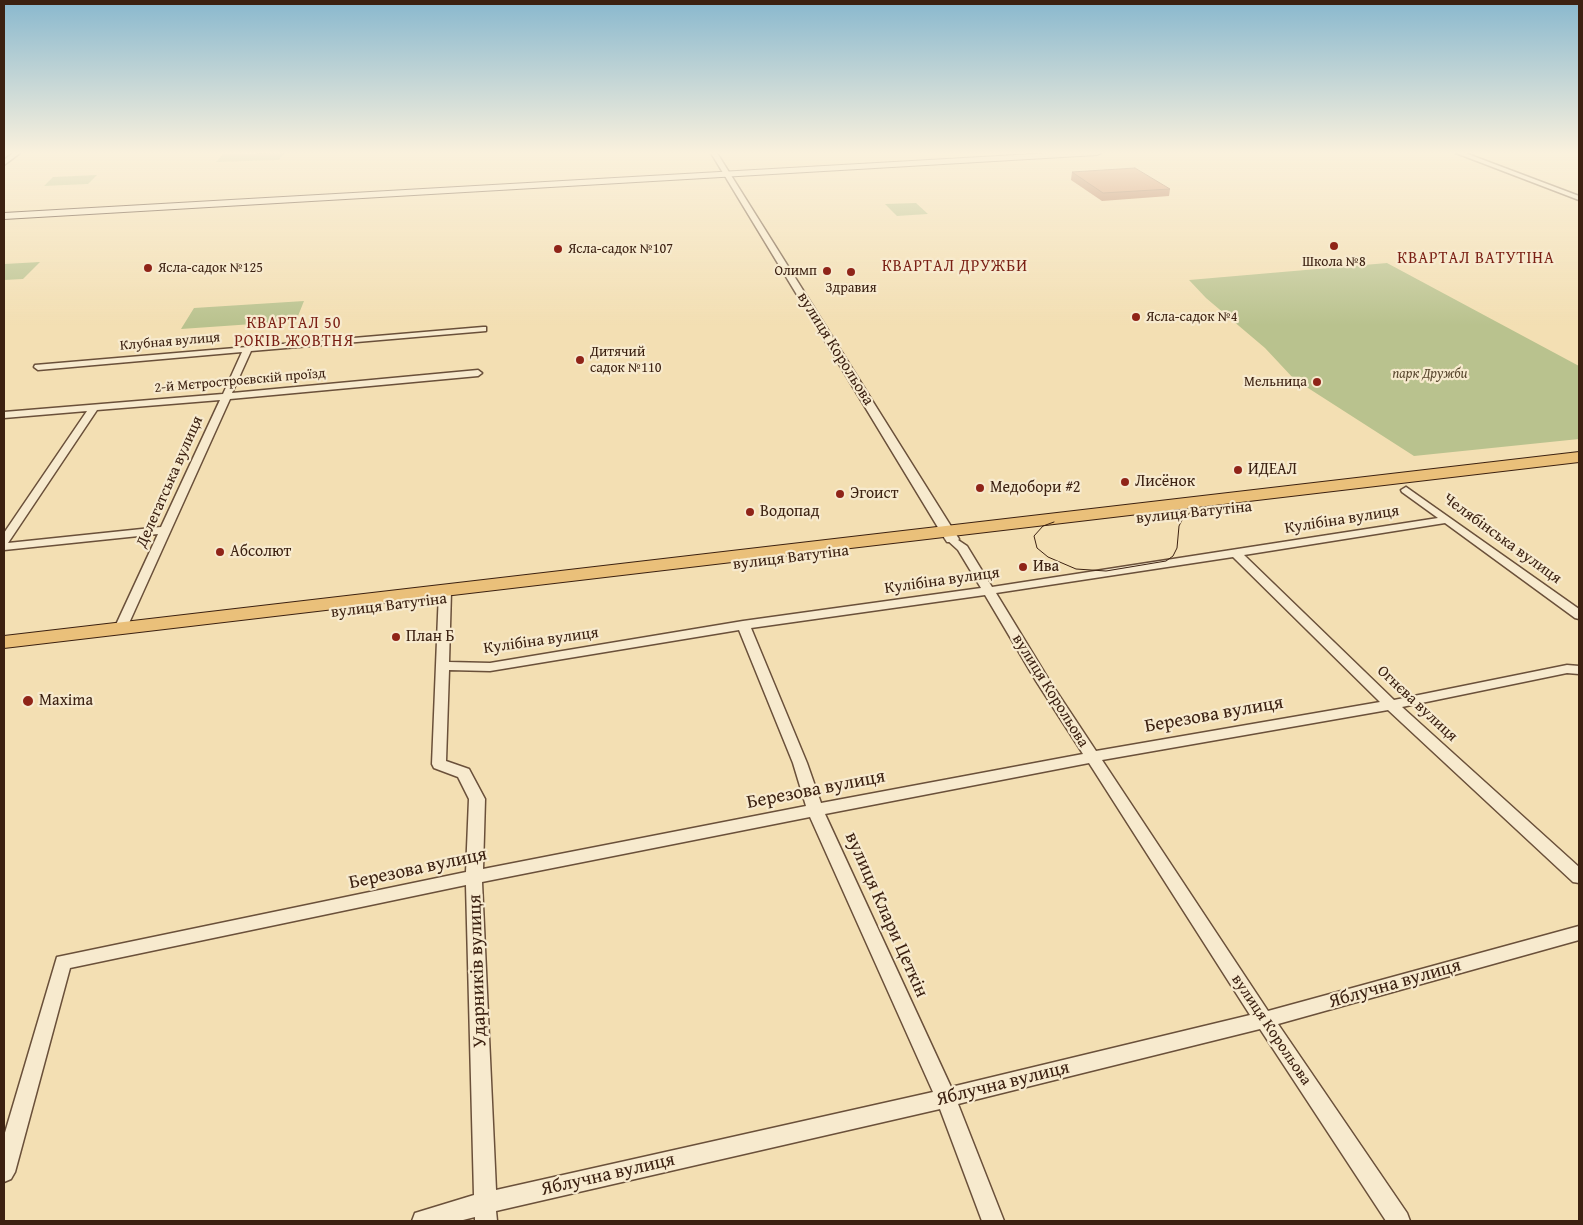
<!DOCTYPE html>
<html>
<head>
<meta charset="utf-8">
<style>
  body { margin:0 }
  #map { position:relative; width:1583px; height:1225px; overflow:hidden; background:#f3dfb3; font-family:"Gentium Book Plus",serif }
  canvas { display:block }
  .frame { position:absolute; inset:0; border:5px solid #3c2111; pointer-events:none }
</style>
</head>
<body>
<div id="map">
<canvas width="1583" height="1225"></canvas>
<div class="frame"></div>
</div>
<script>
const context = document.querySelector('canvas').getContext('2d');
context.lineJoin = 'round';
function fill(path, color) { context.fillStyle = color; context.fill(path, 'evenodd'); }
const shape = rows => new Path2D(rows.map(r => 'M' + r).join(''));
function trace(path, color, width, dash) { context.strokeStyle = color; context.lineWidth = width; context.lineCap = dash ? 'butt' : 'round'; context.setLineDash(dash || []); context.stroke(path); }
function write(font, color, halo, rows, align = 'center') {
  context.font = font + ' "Gentium Book Plus",serif'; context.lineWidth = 4.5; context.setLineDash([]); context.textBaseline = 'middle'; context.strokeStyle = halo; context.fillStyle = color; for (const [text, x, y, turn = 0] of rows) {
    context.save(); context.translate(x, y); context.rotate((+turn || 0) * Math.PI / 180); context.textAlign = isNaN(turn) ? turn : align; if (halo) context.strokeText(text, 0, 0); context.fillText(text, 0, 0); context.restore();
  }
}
fill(shape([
  [284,153,279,160,216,162,223,154],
  [97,175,88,184,44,186,53,177],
  [916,203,928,214,897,216,885,204],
  [40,262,23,279,4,280,4,264],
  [1387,263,1579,366,1579,439,1414,456,1294,379,1265,348,1206,298,1189,280],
  [304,301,296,321,181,329,194,308]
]), '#b9c28e');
const minor = shape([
  [483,327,486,327,486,331,251,351,232,393,478,370,482,373,478,376,230,399,125,632,115,632,114,629,158,534,4,550,4,533,87,411,4,418,4,412,223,394,242,352,38,370,34,367,35,365,483,327],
  [220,400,161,527,8,543,97,410,220,400],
  [1406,487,1579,609,1579,619,1575,618,1445,523,1244,555,1394,700,1567,665,1579,666,1579,674,1567,673,1402,707,1579,867,1579,883,1573,882,1388,710,1102,760,1268,1011,1579,926,1579,940,1278,1024,1407,1213,1410,1221,1386,1221,1260,1029,958,1104,1004,1221,982,1221,940,1109,496,1211,497,1221,475,1221,475,1217,459,1221,412,1221,415,1213,474,1195,466,885,70,968,15,1172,11,1179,4,1182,4,1136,57,957,466,872,469,799,458,777,434,768,432,764,439,591,441,588,449,588,451,591,449,662,490,663,743,621,981,588,958,550,946,539,952,536,967,546,992,587,1438,518,1402,492,1401,490,1406,487],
  [1233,557,1380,702,1096,751,1049,680,996,593,1233,557],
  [985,595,1036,681,1083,754,821,803,807,763,751,628,985,595],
  [739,630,793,763,806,806,483,869,485,799,469,769,446,761,449,670,490,671,739,630],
  [1089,763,1250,1015,951,1087,825,814,1089,763],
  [810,817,933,1092,496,1190,482,882,810,817]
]);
const tertiary = shape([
  [13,153,20,153,4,165,4,160,13,153],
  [711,153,717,153,959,539,957,542,947,542,945,539,711,153],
  [1456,153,1465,153,1579,196,1579,200,1456,153]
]);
const secondary = shape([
  [1051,153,1101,153,1097,155,4,219,4,213,1051,153]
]);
const primary = shape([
  [1579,452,1579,462,4,648,4,636,1579,452]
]);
trace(minor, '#6a503a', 3);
trace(tertiary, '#6a503a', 3);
trace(secondary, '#3c2111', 2);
trace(primary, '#3c2111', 2);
fill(minor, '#f7eace');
fill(tertiary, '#f7eace');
fill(secondary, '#f7eace');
fill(primary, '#eac07a');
trace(shape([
  [1054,522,1043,526,1034,536,1037,548,1048,557,1076,569,1106,571,1166,561,1173,556,1177,548,1179,526,1182,520,1194,509]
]), '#3c2111', 1);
fill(shape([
  [1072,172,1170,189,1169,196,1102,201,1071,180]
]), '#ad6e4f');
const building = shape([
  [1135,168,1170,189,1103,193,1072,172,1135,168]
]);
fill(building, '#c9805c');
trace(building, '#8d5a40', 1);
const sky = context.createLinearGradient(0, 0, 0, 325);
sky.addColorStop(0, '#89b8ce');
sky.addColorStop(0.47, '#faf1dd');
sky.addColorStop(1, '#faf1dd00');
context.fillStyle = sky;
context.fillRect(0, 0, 1583, 325);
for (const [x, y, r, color] of [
  [1334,246,5,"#8f2418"],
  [558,249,5,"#8f2418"],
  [148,268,5,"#8f2418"],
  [827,271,5,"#8f2418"],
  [851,272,5,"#8f2418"],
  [1136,317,5,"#8f2418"],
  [580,360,5,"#8f2418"],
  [1317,382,5,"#8f2418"],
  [1238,470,5,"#8f2418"],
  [1125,482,5,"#8f2418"],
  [980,488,5,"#8f2418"],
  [840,494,5,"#8f2418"],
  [750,512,5,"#8f2418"],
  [220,552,5,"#8f2418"],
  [1023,567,5,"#8f2418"],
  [396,637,5,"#8f2418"],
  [28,701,6,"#8f2418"]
]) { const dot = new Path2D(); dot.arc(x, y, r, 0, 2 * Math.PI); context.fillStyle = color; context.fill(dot); trace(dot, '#f7eace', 2); }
write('14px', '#3c2111', '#f7eace', [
  ["Ясла-садок №107",568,249],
  ["Школа №8",1334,262,"center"],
  ["Ясла-садок №125",158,268],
  ["Олимп",817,271,"right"],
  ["Здравия",851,288,"center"],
  ["Ясла-садок №4",1146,317],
  ["Дитячий",590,352],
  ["садок №110",590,368],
  ["Мельница",1307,382,"right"]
], 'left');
write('14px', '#3c2111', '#f7eace', [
  ["Клубная вулиця",170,342,-5],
  ["2-й Мєтростроєвскій проїзд",240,381,-5]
]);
write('italic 14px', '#5b4930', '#f7eace', [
  ["парк Дружби",1430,374]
]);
context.letterSpacing = '1px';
write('16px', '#7a1f14', '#f7eace', [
  ["КВАРТАЛ ВАТУТІНА",1476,259],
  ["КВАРТАЛ ДРУЖБИ",955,267],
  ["КВАРТАЛ 50",294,324],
  ["РОКІВ ЖОВТНЯ",294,342]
]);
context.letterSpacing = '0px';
write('16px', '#3c2111', '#f7eace', [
  ["вулиця Корольова",835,349,58],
  ["Делегатська вулиця",170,482,-66],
  ["вулиця Ватутіна",1194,513,-6],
  ["Кулібіна вулиця",1342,520,-9],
  ["Челябінська вулиця",1502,539,36],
  ["вулиця Ватутіна",791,558,-7],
  ["Кулібіна вулиця",942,581,-8],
  ["вулиця Ватутіна",389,606,-7],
  ["Кулібіна вулиця",541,641,-8],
  ["вулиця Корольова",1050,691,58],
  ["Огнєва вулиця",1417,704,43],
  ["вулиця Корольова",1271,1030,56]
]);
write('16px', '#3c2111', '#f7eace', [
  ["ИДЕАЛ",1248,470],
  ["Лисёнок",1135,482],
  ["Медобори #2",990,488],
  ["Эгоист",850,494],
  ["Водопад",760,512],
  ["Абсолют",230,552],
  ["Ива",1033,567],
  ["План Б",406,637],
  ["Maxima",39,701]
], 'left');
write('19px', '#3c2111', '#f7eace', [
  ["Березова вулиця",1214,715,-10],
  ["Березова вулиця",816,790,-11],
  ["Березова вулиця",418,869,-12],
  ["вулиця Клари Цеткін",886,915,66],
  ["Ударників вулиця",478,971,-92],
  ["Яблучна вулиця",1395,984,-16],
  ["Яблучна вулиця",1003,1084,-14],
  ["Яблучна вулиця",608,1175,-13]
]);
</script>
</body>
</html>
